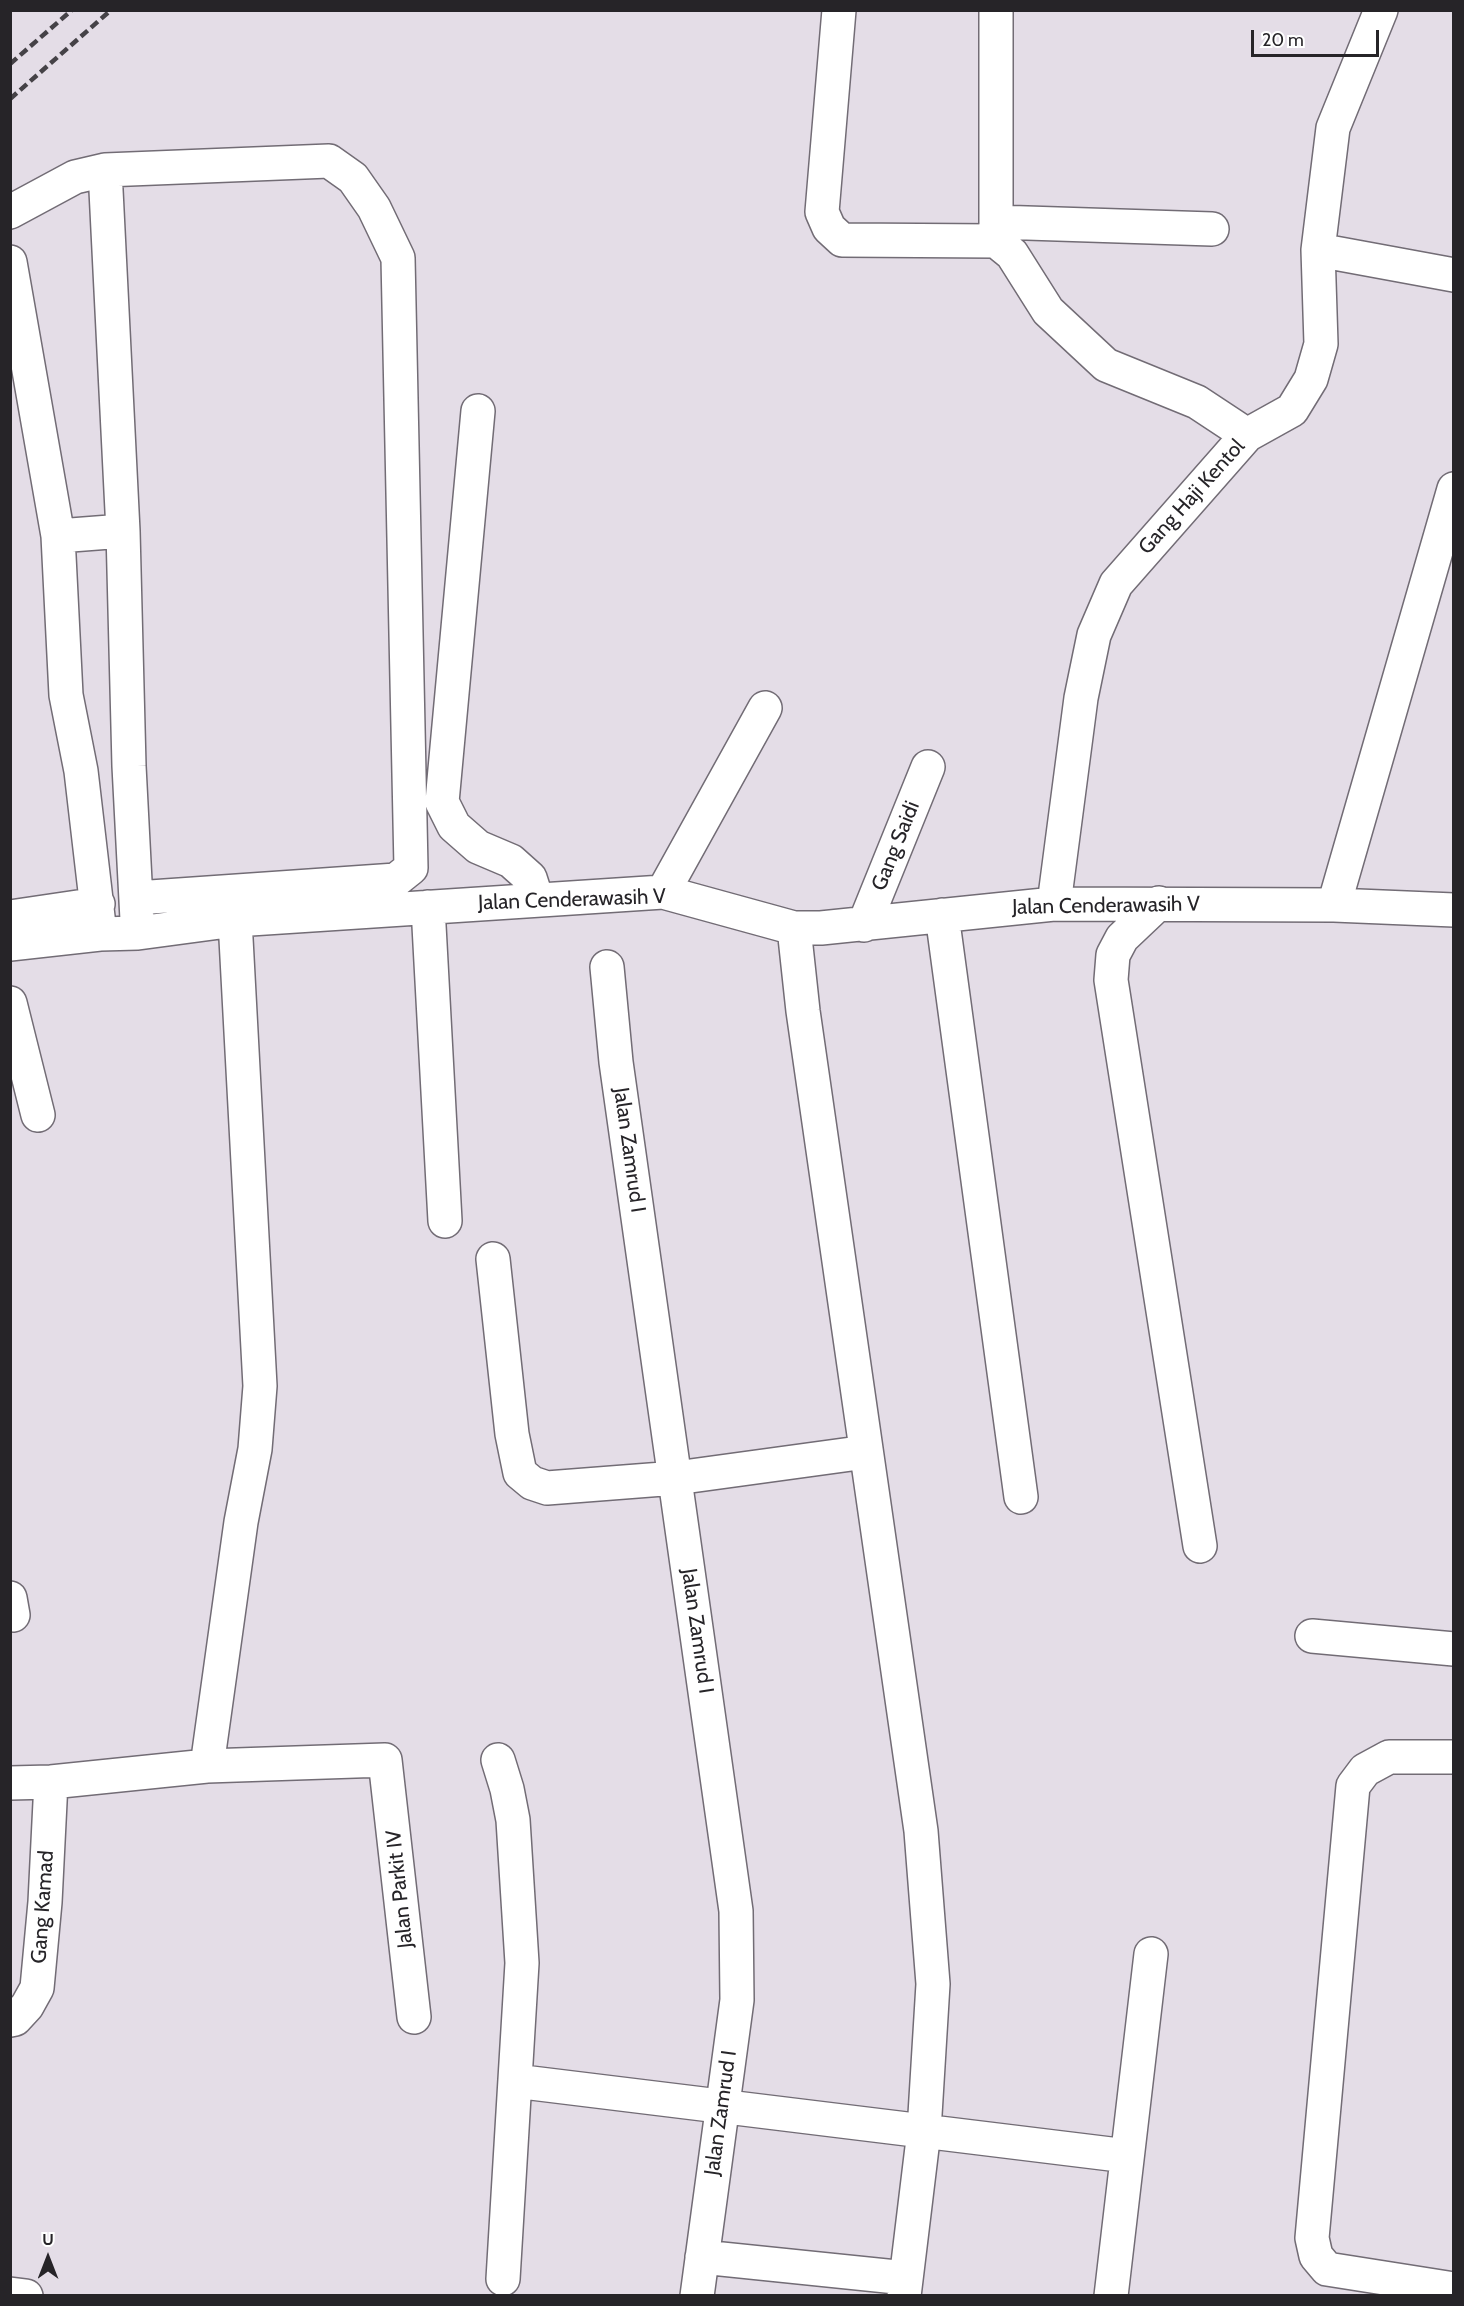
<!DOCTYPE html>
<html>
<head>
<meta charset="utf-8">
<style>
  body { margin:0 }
  #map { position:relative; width:1464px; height:2306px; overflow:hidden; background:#e4dde7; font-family:Cabin,sans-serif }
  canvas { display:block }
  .frame { position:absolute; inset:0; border:12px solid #262428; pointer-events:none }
  .north { position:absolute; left:18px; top:2228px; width:60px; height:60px; -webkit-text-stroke:4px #fff; paint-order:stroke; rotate:0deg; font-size:16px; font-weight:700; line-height:24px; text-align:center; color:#262428 }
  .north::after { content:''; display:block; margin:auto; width:21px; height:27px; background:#262428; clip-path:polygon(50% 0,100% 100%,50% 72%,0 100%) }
  .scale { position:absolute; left:1251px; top:30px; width:128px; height:27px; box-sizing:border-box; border:3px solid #262428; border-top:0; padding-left:8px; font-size:18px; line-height:21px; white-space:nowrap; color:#262428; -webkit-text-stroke:4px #fff; paint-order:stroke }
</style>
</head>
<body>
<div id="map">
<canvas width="1464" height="2306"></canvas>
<div class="frame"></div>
<div class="north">U</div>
<div class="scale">20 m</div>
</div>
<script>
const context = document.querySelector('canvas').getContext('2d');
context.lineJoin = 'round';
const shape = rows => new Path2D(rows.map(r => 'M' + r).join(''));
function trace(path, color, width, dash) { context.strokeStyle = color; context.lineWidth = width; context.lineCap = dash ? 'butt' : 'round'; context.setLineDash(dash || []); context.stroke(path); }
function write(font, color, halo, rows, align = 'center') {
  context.font = font + ' Cabin,sans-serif'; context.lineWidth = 4.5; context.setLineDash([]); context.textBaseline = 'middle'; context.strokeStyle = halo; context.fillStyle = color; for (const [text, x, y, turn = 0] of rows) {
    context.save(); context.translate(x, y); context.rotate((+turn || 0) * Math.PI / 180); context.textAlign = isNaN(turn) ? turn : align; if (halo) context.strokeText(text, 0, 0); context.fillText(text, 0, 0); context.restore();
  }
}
const minor = shape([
  [839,10,822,212,829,228,842,240,996,241,1012,254,1048,311,1106,365,1197,402,1247,435],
  [996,10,996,241],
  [105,170,123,531,129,766,137,920],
  [10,212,75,177,105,170,329,161,353,178,374,208,398,258,411,868,396,880,136,898],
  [996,222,1212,229],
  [1318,250,1454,275],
  [10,262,58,536,66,695,81,771,100,934],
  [478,411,442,802,454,826,478,847,511,861,530,878,537,900],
  [58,536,123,531],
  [663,892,765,708],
  [1159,903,1122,938,1113,955,1111,980,1200,1546],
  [1054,904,1081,698,1094,635,1116,584,1247,435,1292,410,1311,379,1321,344,1318,250,1333,128,1381,10],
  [1334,905,1454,489],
  [428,907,445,1221],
  [942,915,1021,1497],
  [10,917,98,904],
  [864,925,928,767],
  [794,928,803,1011,921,1831,933,1984,924,2131,904,2296],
  [10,944,100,934,138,933,235,920,663,892,794,928,821,928,1054,904,1334,905,1454,910],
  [607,967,616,1062,736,1911,737,2000,697,2296],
  [10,1003,38,1115],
  [493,1259,512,1434,520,1473,532,1483,547,1488,676,1478,866,1452],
  [10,1598,13,1615],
  [1312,1636,1454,1649],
  [1454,1757,1389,1757,1365,1770,1353,1786,1312,2238,1316,2256,1327,2269,1454,2289],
  [498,1760,507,1789,513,1820,522,1963,503,2279],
  [207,1766,241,1522,255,1449,260,1386,235,920],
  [10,1783,51,1782,207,1766,385,1760,414,2017],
  [10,2020,15,2019,27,2006,37,1988,45,1902,51,1782],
  [515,2081,1127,2156],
  [702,2257,906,2278],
  [10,2294,26,2296],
  [1111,2296,1151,1954]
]);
trace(minor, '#726c75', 36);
trace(minor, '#fff', 33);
trace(shape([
  [10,64,72,10],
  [10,99,111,10]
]), '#454247', 4.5, [9, 4.5]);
write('21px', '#262428', '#fff', [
  ["Gang Haji Kentol",1192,497,-48],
  ["Gang Saidi",896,846,-68],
  ["Jalan Cenderawasih V",572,900,-2],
  ["Jalan Cenderawasih V",1106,906,-1],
  ["Jalan Zamrud I",629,1150,82],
  ["Jalan Zamrud I",697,1631,82],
  ["Jalan Parkit IV",400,1889,-96],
  ["Gang Kamad",43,1907,-86],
  ["Jalan Zamrud I",721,2113,-82]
]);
</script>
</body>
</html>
